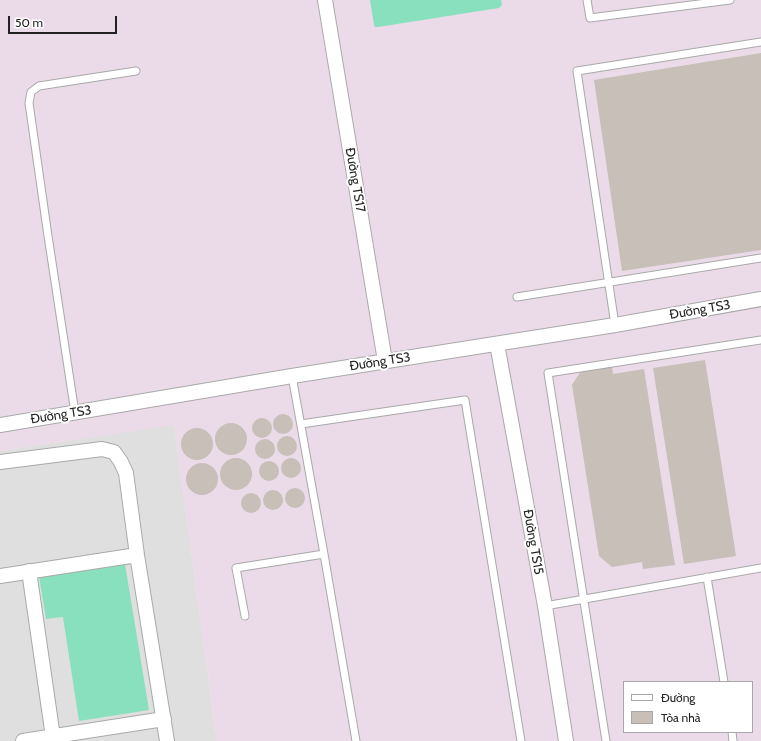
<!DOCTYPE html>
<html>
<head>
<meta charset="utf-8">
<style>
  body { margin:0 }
  #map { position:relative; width:761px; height:741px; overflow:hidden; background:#f2efe9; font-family:Cabin,sans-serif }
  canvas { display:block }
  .legend { position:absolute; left:623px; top:681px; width:130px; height:52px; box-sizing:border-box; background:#fff; border:1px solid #a7a7a7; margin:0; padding:5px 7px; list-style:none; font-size:12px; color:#222 }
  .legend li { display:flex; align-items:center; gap:8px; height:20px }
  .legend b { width:20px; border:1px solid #a7a7a7 }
  .scale { position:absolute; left:8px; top:16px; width:109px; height:18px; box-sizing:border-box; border:2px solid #222; border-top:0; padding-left:5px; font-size:12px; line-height:14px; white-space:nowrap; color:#222; -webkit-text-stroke:3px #fff; paint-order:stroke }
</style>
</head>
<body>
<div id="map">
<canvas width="761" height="741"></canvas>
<ul class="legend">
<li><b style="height:5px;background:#fff"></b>Đường</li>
<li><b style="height:11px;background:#c7bfb8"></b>Tòa nhà</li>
</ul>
<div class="scale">50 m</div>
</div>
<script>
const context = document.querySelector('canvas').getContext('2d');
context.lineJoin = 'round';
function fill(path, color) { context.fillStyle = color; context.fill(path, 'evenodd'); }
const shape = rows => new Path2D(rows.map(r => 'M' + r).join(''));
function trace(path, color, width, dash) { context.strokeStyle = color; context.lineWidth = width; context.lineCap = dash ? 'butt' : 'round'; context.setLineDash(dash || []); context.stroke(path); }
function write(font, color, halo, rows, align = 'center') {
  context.font = font + ' Cabin,sans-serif'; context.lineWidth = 4; context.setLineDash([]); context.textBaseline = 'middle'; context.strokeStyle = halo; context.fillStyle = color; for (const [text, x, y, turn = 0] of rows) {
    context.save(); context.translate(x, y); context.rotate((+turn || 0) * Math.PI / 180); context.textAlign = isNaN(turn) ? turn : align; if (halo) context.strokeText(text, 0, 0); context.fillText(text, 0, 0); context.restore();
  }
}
fill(shape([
  [174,424,217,741,0,741,0,451]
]), '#e0dfdf');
fill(shape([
  [0,0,761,0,761,741,217,741,174,425,0,451],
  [624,682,752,682,752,732,624,732]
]), '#ebdbe8');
fill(shape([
  [370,0,501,0,502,5,499,8,378,27,375,27,374,25],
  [125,564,149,710,79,721,63,617,46,619,39,576]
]), '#88e0be');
fill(shape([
  [761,53,761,250,622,271,594,80],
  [705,360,736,556,684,564,653,368],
  [612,366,613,374,644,369,675,565,643,569,642,562,612,567,599,556,572,385,581,371],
  '273 424a10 10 0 1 1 20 0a10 10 0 1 1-20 0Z',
  '252 428a10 10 0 1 1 20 0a10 10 0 1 1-20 0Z',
  '215 439a16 16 0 1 1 32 0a16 16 0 1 1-32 0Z',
  '181 444a16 16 0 1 1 32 0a16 16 0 1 1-32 0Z',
  '277 446a10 10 0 1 1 20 0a10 10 0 1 1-20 0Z',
  '255 449a10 10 0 1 1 20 0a10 10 0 1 1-20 0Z',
  '220 474a16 16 0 1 1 32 0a16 16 0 1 1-32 0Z',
  '281 468a10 10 0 1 1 20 0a10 10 0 1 1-20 0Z',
  '259 471a10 10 0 1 1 20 0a10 10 0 1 1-20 0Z',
  '186 479a16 16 0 1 1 32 0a16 16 0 1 1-32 0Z',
  '285 498a10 10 0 1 1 20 0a10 10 0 1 1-20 0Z',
  '263 500a10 10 0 1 1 20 0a10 10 0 1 1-20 0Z',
  '241 503a10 10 0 1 1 20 0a10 10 0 1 1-20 0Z'
]), '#c7bfb8');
const service = shape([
  [587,0,590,18,730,0],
  [517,297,761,258],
  [615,325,577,71,761,42],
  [75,413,48,236,29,103,31,92,39,86,136,71],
  [301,424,465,400,521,741],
  [324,554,356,741],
  [707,577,724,682],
  [545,606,761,568],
  [245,616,236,568,324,554,292,376],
  [732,732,733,741],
  [606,741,548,373,761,340]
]);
const minor = shape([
  [325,0,385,361],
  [497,344,545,606,566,741],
  [0,425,292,376,615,325,761,299],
  [0,462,102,449,114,452,121,462,126,473,137,555,167,741],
  [29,571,53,737],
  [0,576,137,555],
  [23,741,164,719]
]);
trace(service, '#a9a9a9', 9);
trace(minor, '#a9a9a9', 16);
trace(service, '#fff', 7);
trace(minor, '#fff', 14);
write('13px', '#222', '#fff', [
  ["Đường TS17",355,180,80],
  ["Đường TS3",700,310,-10],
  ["Đường TS3",380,362,-9],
  ["Đường TS3",61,415,-9],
  ["Đường TS15",533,542,80]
]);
</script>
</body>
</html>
